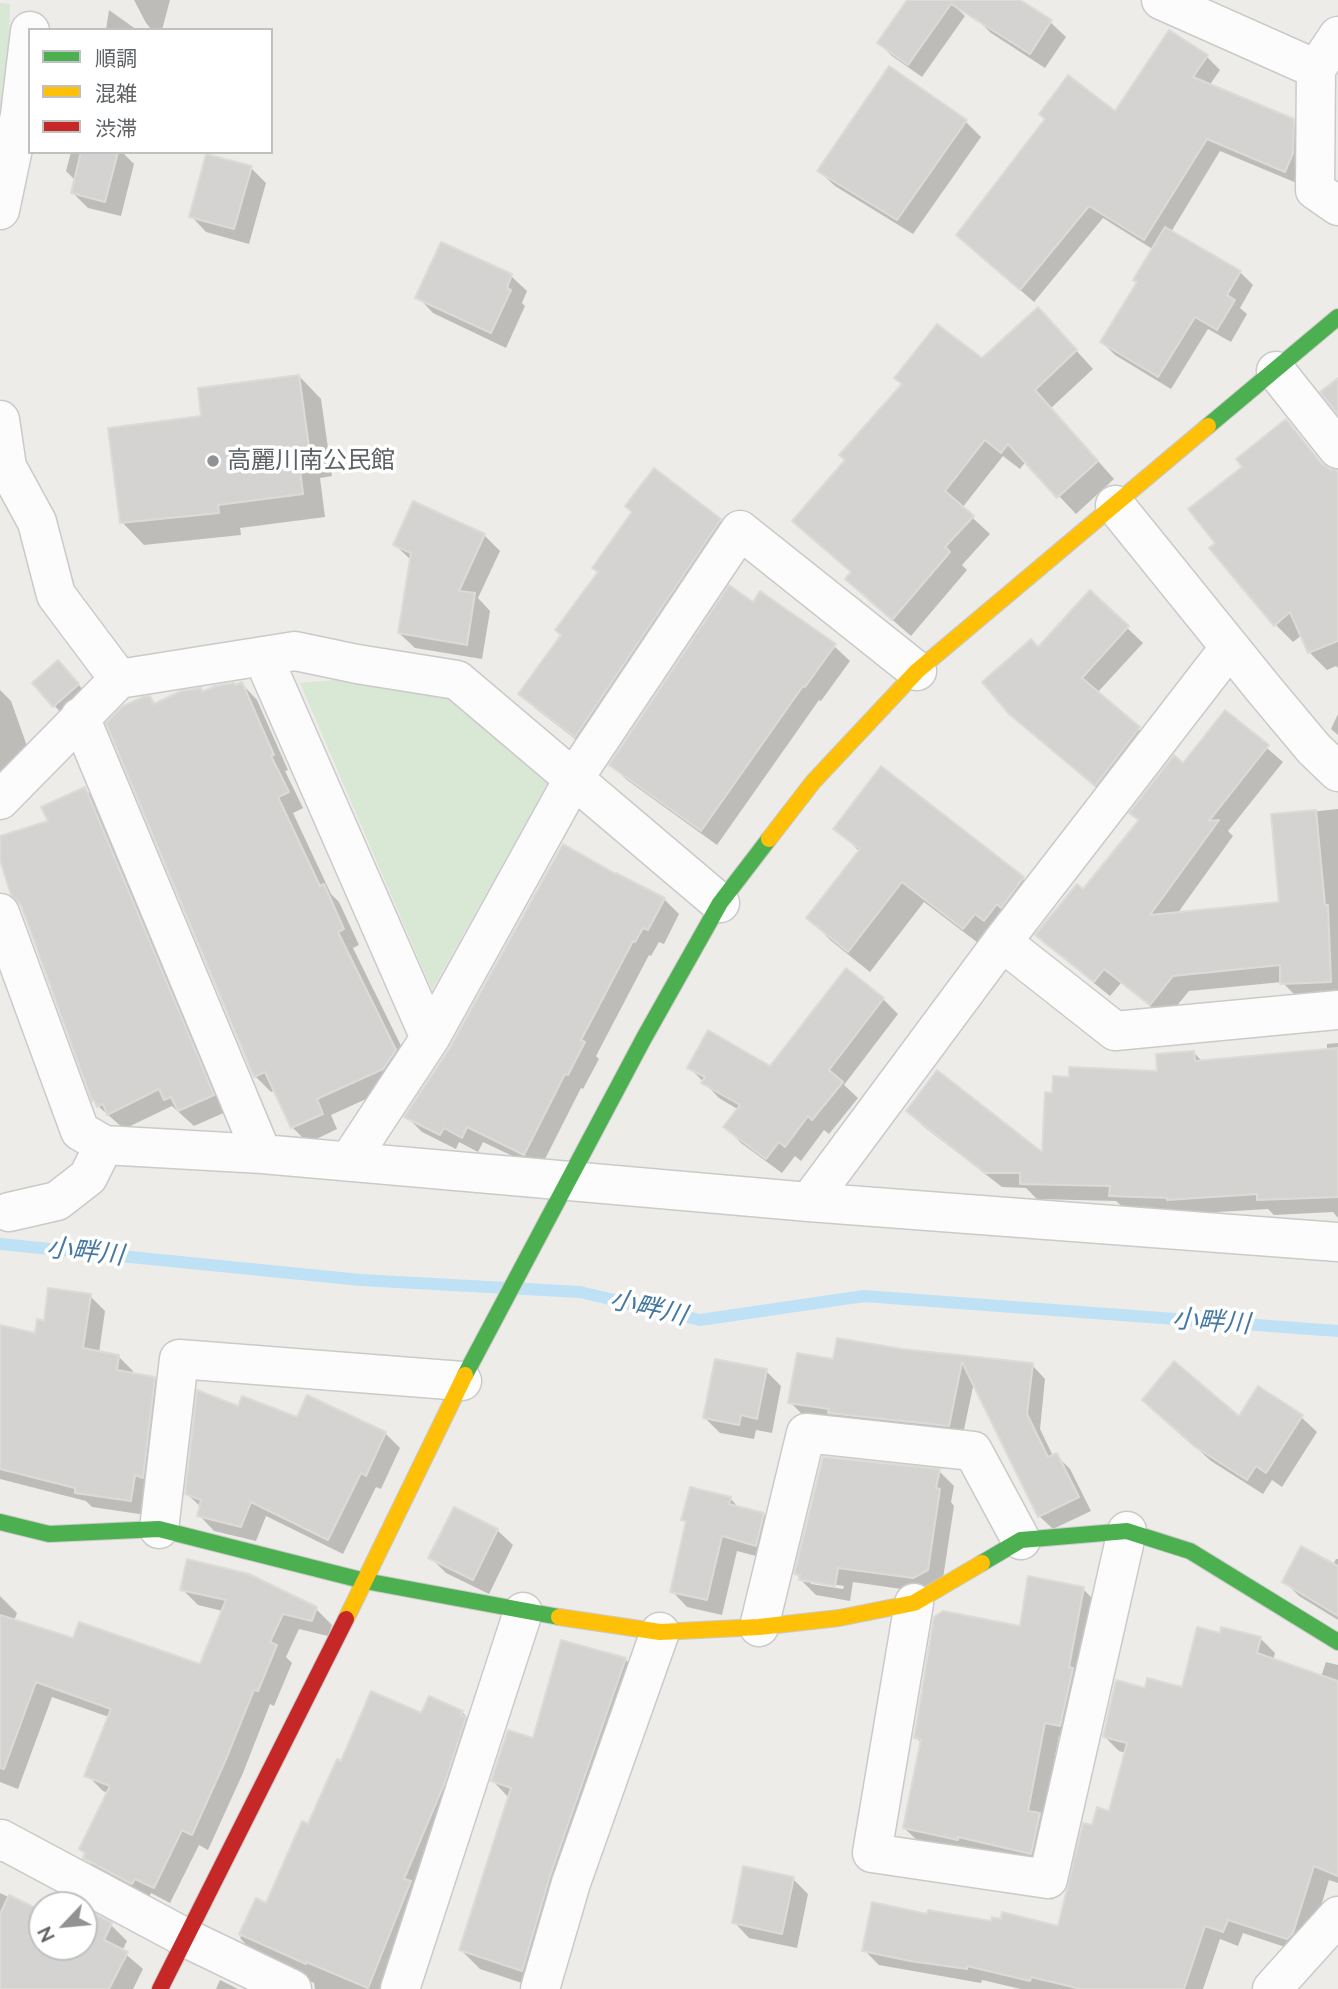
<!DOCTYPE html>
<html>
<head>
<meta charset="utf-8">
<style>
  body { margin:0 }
  #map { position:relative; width:1338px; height:1989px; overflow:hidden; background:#edece8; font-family:Mulish,"Noto Sans JP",sans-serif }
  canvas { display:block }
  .legend { position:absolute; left:28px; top:28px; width:245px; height:126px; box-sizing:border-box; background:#fff; border:2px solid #bfc0c1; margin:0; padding:9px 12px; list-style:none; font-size:21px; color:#5e6265 }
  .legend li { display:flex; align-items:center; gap:14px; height:35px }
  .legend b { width:35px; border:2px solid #bfc0c1 }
  .north { position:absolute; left:28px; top:1891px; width:70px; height:70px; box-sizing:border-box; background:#fff; border:2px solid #bfc0c1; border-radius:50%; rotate:244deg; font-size:19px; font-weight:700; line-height:28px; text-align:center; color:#5e6265 }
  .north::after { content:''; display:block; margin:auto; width:24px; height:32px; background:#909293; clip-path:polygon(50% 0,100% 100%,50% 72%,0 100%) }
</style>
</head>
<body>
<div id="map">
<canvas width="1338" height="1989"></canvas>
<ul class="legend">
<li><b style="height:9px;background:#4caf50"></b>順調</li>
<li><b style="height:9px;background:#ffc107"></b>混雑</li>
<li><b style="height:9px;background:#c62828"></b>渋滞</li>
</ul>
<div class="north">N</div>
</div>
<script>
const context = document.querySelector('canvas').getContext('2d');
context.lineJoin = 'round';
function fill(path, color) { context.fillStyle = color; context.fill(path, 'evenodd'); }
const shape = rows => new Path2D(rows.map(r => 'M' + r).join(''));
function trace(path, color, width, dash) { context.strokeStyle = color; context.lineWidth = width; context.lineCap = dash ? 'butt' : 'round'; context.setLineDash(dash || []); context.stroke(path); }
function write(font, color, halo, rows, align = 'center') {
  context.font = font + ' Mulish,"Noto Sans JP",sans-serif'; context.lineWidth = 7; context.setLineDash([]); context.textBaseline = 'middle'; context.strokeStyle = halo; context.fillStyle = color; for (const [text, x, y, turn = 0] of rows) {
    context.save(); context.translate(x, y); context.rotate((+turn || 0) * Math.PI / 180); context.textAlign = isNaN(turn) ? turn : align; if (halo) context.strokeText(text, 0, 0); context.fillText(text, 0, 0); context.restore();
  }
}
fill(shape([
  [0,3,10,4,8,70,0,124],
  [359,678,455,700,548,783,432,990,300,683]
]), '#d8e8d4');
fill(shape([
  [134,0,170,0,162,30,152,30,146,23],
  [913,0,948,0,965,16,922,77,892,56,879,43],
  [987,0,1017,0,1050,22,1066,37,1045,68,991,33,976,18],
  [109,10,137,30,106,30],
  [1207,57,1220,70,1209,86,1293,120,1307,134,1299,184,1220,151,1171,232,1240,272,1253,285,1240,308,1247,314,1231,342,1208,329,1171,389,1115,355,1102,342,1139,283,1154,250,1103,218,1034,302,972,248,1115,114],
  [965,121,981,137,913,234,835,186,819,171],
  [71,152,122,152,134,164,121,216,88,208,73,193,76,181,66,171],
  [251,168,266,183,249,244,206,232,191,216],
  [511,276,527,291,522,303,525,306,506,348,433,313,418,297],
  [1055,327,1093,369,1051,408,1114,479,1076,514,1026,461,1020,469,1003,456,962,508,990,534,962,565,967,570,911,636,865,596,852,573,812,538,982,361],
  [299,376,321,399,332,476,320,478,325,517,240,528,241,535,144,545,122,522,203,418],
  [1338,497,1338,668,1336,666,1327,670,1309,652,1302,635,1293,642,1276,625,1211,548],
  [720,521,735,536,591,751,536,709,521,694],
  [484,535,500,551,478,598,490,611,482,659,415,648,399,633,411,560,395,545],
  [1090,593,1143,643,1097,693,1155,744,1111,800,1027,729,1038,649],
  [753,604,834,646,850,661,821,701,819,700,717,845,627,780,611,765],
  [65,669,85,692,61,713,54,705],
  [242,684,257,700,288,770,285,771,303,808,293,813,331,894,339,902,359,945,353,948,411,1066,399,1084,331,1115,337,1129,308,1143,292,1127,275,1090,271,1092,255,1076,150,698,156,704,200,690,203,693],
  [0,690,11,701,32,760,0,781],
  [1225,712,1283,762,1228,831,1233,836,1177,914,1281,903,1272,816,1338,809,1338,997,1298,998,1282,982,1189,991,1166,1019,1121,983,1110,996,1053,950,1038,935,1083,891],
  [1338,714,1338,735,1331,729],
  [881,769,1023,879,1045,900,986,949,924,902,870,972,830,940,809,918,860,852,836,828],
  [85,789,100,804,228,1111,194,1126,172,1106,124,1129,98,1106,94,1100,22,905,0,855,0,838,50,822],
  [616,877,664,899,679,914,664,944,659,942,651,956,649,955,596,1056,599,1059,583,1089,581,1088,540,1169,483,1142,478,1152,459,1142,456,1149,422,1132,407,1117],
  [846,970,883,999,898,1014,844,1085,858,1098,829,1134,824,1130,801,1161,795,1156,782,1173,741,1143,726,1127,739,1110,719,1098,689,1067,771,1068],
  [1338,1043,1338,1218,1333,1212,1274,1215,1268,1209,1185,1214,1126,1210,1116,1201,1037,1199,1026,1188,1002,1187,923,1126,908,1111,1044,1155,1159,1073,1194,1053,1203,1062,1327,1051,1327,1044],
  [90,1296,105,1311,99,1353,118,1356,133,1371,133,1375,154,1378,169,1393,146,1515,92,1507,86,1501,0,1479,0,1326,36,1335,45,1323],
  [902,1351,1032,1365,1045,1379,1040,1429,1053,1456,1056,1455,1070,1469,1091,1511,1053,1529,1039,1516,974,1382,962,1439,804,1416,790,1402,835,1361],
  [766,1371,781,1386,772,1433,756,1430,754,1439,720,1433,705,1418],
  [1144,1400,1239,1419,1301,1417,1317,1432,1282,1487,1272,1480,1263,1494,1211,1461],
  [298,1419,385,1433,400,1448,381,1489,376,1487,343,1554,266,1516,256,1541,214,1531,199,1515,201,1507,187,1494],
  [939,1471,954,1486,951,1502,954,1506,942,1585,929,1593,853,1582,850,1601,816,1595,801,1580,796,1573],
  [811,1581,844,1586,843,1589,811,1584],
  [730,1498,739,1508,763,1514,779,1530,771,1560,737,1551,722,1615,687,1607,672,1591,687,1524,683,1520],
  [497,1530,513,1545,489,1594,446,1573,430,1557],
  [1336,1559,1338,1559,1338,1620,1299,1596,1284,1581,1333,1565],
  [182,1589,316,1609,332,1625,328,1636,299,1629,286,1657,292,1663,274,1706,270,1704,243,1773,208,1850,199,1845,170,1903,151,1893,148,1899,101,1874,85,1858,87,1855,81,1849,108,1793,103,1791,87,1775,109,1717,52,1697,18,1789,0,1782,0,1596,17,1613,14,1621,74,1640,201,1667,223,1611,198,1605],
  [1083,1589,1098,1604,1075,1740,1059,1736,1043,1819,1046,1868,919,1842,904,1828,922,1743,915,1737,1021,1628],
  [1221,1635,1260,1638,1275,1653,1273,1661,1321,1677,1326,1662,1338,1665,1338,1883,1329,1880,1308,1948,1303,1953,1243,1933,1238,1946,1220,1939,1203,1989,1021,1989,982,1980,981,1983,879,1965,864,1950,928,1917,1059,1928,1093,1827,1111,1813,1126,1753,1119,1751,1105,1737,1146,1690,1183,1689],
  [625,1659,645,1679,540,1989,480,1969,461,1950,509,1798,493,1781,534,1740],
  [462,1712,480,1730,392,1989,315,1989,314,1983,257,1956,240,1938,257,1900,267,1905,342,1763,422,1716],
  [793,1879,808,1894,797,1948,749,1938,734,1922],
  [0,1893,42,1913,42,1947,84,1947,84,1910,111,1925,127,1941,122,1951,143,1969,133,1989,0,1989],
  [220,1980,238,1989,216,1989]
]), '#0003');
trace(shape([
  [0,1244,361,1280,580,1292,700,1320,864,1296,1338,1331]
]), '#bfe1f5', 12);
const building = shape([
  [907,0,1020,0,1052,20,1030,54,951,4,908,65,877,43,907,0],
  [1169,30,1208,55,1193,77,1294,119,1293,153,1285,172,1207,139,1144,240,1089,206,1020,290,956,235,1045,119,1039,114,1068,75,1115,111,1169,30],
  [889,66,967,120,897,220,817,171,889,66],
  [81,152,118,152,105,202,71,193,81,152],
  [206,154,252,166,234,229,189,217,206,154],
  [1165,227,1241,271,1227,295,1235,300,1217,330,1195,317,1158,377,1100,342,1137,282,1133,280,1165,227],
  [441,242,512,274,507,288,511,290,491,333,415,298,441,242],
  [1038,307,1077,350,1035,390,1098,461,1057,498,1008,444,1001,453,985,440,945,491,974,516,945,547,950,552,892,620,845,579,851,572,792,521,845,460,839,455,902,384,894,378,937,324,982,358,1038,307],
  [299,375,310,454,298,455,303,494,218,505,219,513,120,523,108,428,201,416,198,388,299,375],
  [1338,378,1338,414,1320,392,1338,378],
  [1286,419,1321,463,1329,469,1338,470,1338,641,1308,653,1290,612,1274,626,1209,548,1215,543,1188,509,1242,467,1236,459,1286,419],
  [654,468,721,519,575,737,518,694,561,635,555,630,598,572,592,568,632,512,625,506,654,468],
  [413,501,485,534,459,591,475,593,467,645,398,633,411,553,393,545,413,501],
  [729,585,753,602,760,591,836,644,805,687,803,686,701,831,609,765,729,585],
  [1090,590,1129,626,1082,678,1140,727,1095,786,1009,714,982,682,1031,639,1038,647,1090,590],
  [58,660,79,684,53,707,32,683,58,660],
  [242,682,274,755,271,756,289,792,278,797,320,886,324,884,344,929,338,932,396,1050,383,1069,317,1099,323,1114,291,1128,265,1072,254,1077,106,723,123,706,143,697,150,696,154,704,181,691,201,688,202,692,215,686,234,683,235,685,242,682],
  [1225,710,1269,745,1209,821,1219,820,1150,915,1279,902,1271,814,1316,810,1325,905,1328,905,1331,982,1280,984,1280,965,1173,976,1150,1005,1104,969,1094,982,1035,935,1077,884,1083,889,1139,820,1129,813,1174,755,1183,763,1225,710],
  [881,766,1024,877,1001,908,997,904,984,921,975,914,963,929,902,882,848,952,806,918,860,849,833,829,881,766],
  [85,787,214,1095,178,1111,171,1097,164,1100,159,1089,107,1115,103,1104,97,1107,94,1100,92,1101,21,905,11,895,0,860,0,836,48,821,41,807,85,787],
  [563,844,616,874,616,873,665,898,648,930,643,928,635,942,633,941,581,1040,585,1042,568,1075,565,1074,524,1155,467,1127,462,1138,444,1128,440,1135,404,1117,449,1049,563,844],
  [846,968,884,998,829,1070,843,1082,812,1120,808,1116,785,1147,779,1142,766,1159,723,1127,740,1105,701,1083,705,1077,687,1068,708,1030,770,1066,846,968],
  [1338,1048,1338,1197,1257,1200,1257,1194,1167,1200,1167,1198,1109,1196,1110,1186,1020,1184,1020,1173,985,1173,906,1111,937,1070,1042,1152,1045,1092,1052,1093,1053,1076,1069,1077,1069,1067,1157,1071,1156,1054,1194,1051,1195,1061,1338,1048],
  [48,1288,91,1294,83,1348,119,1355,117,1370,155,1377,143,1478,135,1475,131,1501,75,1493,75,1488,0,1469,0,1325,35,1333,37,1319,44,1321,48,1288],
  [837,1338,902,1349,1033,1363,1027,1414,1048,1457,1057,1453,1079,1497,1038,1517,962,1362,949,1426,828,1413,829,1409,788,1403,797,1353,833,1359,837,1338],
  [715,1359,767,1369,757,1419,741,1415,739,1425,703,1418,715,1359],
  [1174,1361,1239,1416,1258,1386,1303,1415,1266,1473,1256,1466,1247,1480,1194,1446,1142,1400,1174,1361],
  [197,1390,238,1406,242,1396,297,1417,307,1395,386,1432,366,1476,361,1473,328,1540,251,1502,241,1527,197,1516,201,1500,185,1494,197,1390],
  [823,1457,940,1469,936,1488,940,1489,928,1570,913,1578,838,1568,835,1586,799,1580,800,1575,794,1574,823,1457],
  [690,1487,731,1497,729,1504,764,1513,756,1546,722,1536,707,1600,670,1592,686,1521,681,1520,690,1487],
  [454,1507,498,1529,473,1580,428,1558,454,1507],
  [1301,1546,1338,1566,1338,1616,1282,1582,1301,1546],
  [187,1559,249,1574,317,1607,312,1621,283,1614,270,1642,277,1645,258,1691,254,1690,227,1757,192,1835,182,1830,154,1888,135,1879,132,1884,83,1858,85,1853,79,1849,110,1786,84,1776,111,1709,36,1682,4,1769,0,1768,0,1615,73,1638,79,1622,200,1664,226,1600,180,1590,187,1559],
  [1028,1576,1084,1587,1069,1667,1073,1668,1060,1726,1045,1723,1028,1811,1040,1813,1031,1854,958,1837,958,1840,903,1828,921,1739,914,1738,934,1617,943,1611,1020,1626,1028,1576],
  [1197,1627,1220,1633,1221,1627,1261,1637,1257,1653,1338,1681,1338,1876,1314,1866,1293,1933,1287,1939,1228,1920,1223,1932,1205,1926,1184,1989,1081,1989,1031,1977,1030,1981,967,1966,967,1969,910,1961,862,1951,872,1902,927,1914,928,1910,991,1921,992,1917,1001,1919,1002,1912,1058,1926,1083,1823,1092,1825,1097,1807,1109,1811,1127,1743,1103,1737,1116,1680,1145,1688,1147,1678,1182,1687,1197,1627],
  [561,1640,626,1658,550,1876,522,1971,459,1950,511,1788,491,1781,508,1730,533,1738,561,1640],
  [371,1691,421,1713,429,1696,463,1711,461,1715,466,1717,445,1782,404,1879,411,1881,368,1988,306,1962,306,1964,239,1934,256,1898,266,1903,302,1821,308,1824,337,1759,341,1761,371,1691],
  [743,1866,794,1877,782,1934,732,1923,743,1866],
  [9,1895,42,1911,42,1947,84,1947,84,1908,112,1923,104,1940,128,1952,109,1989,0,1989,0,1914,9,1895]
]);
fill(building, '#d4d3d1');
trace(building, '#dcdbd8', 2);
const street = shape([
  [1161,0,1316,69],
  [1338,36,1316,69,1315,190,1338,206],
  [0,210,20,115,30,31],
  [1276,371,1338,449],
  [0,420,7,467,37,522,56,595,119,679],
  [1115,505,1263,688,1314,749,1338,772],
  [263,657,430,1038],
  [80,717,262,1154],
  [0,800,119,679,295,651,357,664,457,680,720,903],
  [0,913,80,1131,104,1145,88,1177,57,1201,9,1212],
  [1002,942,1115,1031,1338,1010],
  [104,1145,262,1154,809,1202,1338,1242],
  [349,1161,430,1038,574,778,740,530,917,671],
  [809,1202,1002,942,1230,647],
  [159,1529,179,1359,462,1381],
  [914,1603,872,1853,1048,1879,1127,1531],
  [759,1627,806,1433,973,1451,1021,1540],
  [0,1842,1,1839,186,1938,292,1989],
  [400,1989,523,1612],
  [540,1989,571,1883,660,1632],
  [1272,1989,1338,1916]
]);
const fast = shape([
  [1208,426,1338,317],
  [465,1375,644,1038,720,903,769,839],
  [0,1522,49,1534,159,1529,365,1581,559,1617],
  [982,1563,1021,1540,1127,1531,1190,1551,1338,1642]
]);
const slow = shape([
  [769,839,813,782,917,671,1208,426],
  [559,1617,660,1632,759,1627,839,1618,914,1603,982,1563],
  [346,1619,465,1375]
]);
const jam = shape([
  [160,1989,346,1619]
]);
trace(street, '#cacaca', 41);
trace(fast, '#cacac9', 18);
trace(slow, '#cacac9', 18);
trace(jam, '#cacac9', 18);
trace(street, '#fcfcfc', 38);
trace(fast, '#4caf50', 16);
trace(slow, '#ffc107', 16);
trace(jam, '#c62828', 16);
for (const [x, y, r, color] of [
  [213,461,7,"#909293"]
]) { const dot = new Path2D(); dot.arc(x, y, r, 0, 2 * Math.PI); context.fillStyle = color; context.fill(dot); trace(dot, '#fff', 2.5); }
write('24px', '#5e6265', '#fff', [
  ["高麗川南公民館",227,461]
], 'left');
write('italic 26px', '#4579a3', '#fff', [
  ["小畔川",85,1252,6],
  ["小畔川",648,1308,13],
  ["小畔川",1211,1322,4]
]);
</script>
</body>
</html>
